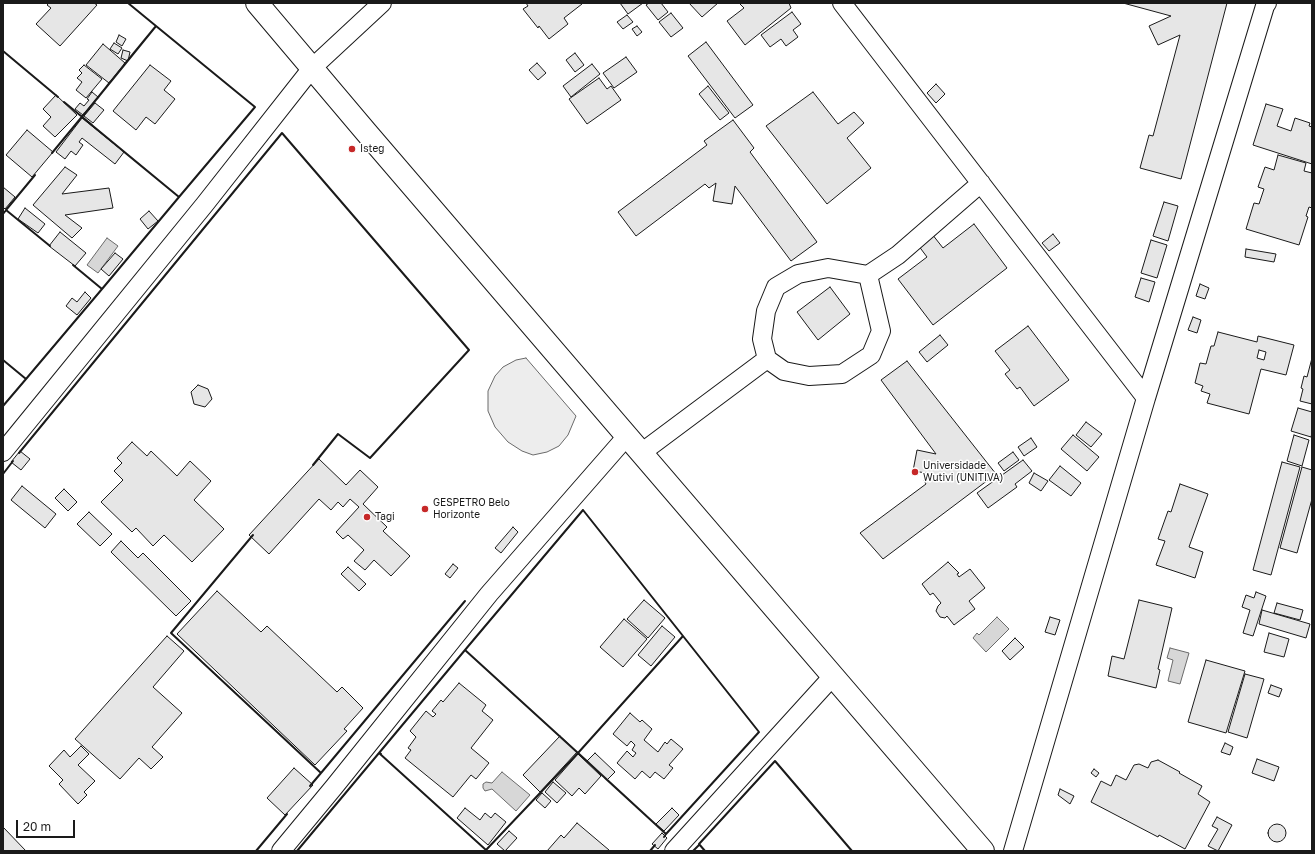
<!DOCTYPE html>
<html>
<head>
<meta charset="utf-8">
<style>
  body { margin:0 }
  #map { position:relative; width:1315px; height:854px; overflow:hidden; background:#fff; font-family:"Golos Text",sans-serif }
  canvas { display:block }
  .frame { position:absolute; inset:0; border:4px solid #1a1a1a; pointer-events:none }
  .scale { position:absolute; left:16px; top:820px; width:59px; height:18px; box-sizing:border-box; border:2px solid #1a1a1a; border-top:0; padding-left:5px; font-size:12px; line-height:14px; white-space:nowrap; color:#1a1a1a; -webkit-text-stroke:3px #fff; paint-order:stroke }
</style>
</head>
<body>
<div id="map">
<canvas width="1315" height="854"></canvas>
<div class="frame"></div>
<div class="scale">20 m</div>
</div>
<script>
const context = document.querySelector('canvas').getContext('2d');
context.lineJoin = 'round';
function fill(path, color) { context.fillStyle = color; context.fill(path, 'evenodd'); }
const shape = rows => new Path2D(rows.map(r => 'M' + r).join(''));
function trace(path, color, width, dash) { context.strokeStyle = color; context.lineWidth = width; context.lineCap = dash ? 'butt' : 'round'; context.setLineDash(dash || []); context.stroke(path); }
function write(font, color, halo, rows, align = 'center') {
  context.font = font + ' "Golos Text",sans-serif'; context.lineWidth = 3; context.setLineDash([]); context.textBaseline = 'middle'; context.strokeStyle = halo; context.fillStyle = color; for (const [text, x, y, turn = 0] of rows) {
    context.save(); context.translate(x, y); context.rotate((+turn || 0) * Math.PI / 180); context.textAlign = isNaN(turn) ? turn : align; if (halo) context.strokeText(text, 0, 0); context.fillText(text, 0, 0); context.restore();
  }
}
const built = shape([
  [526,358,576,416,568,435,559,446,547,452,533,455,522,451,508,442,495,427,488,411,488,391,495,376,503,367,516,360,526,358]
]);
fill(built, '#ededed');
trace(built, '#6a6a6a', 1);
const water = shape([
  [107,238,118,246,98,273,87,265,107,238],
  [997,617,1009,629,986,652,973,638,977,633,979,635,997,617],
  [1170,648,1189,653,1180,684,1168,681,1173,660,1167,658,1170,648],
  [502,772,530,795,516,811,492,789,485,791,483,788,483,784,486,782,492,783,502,772]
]);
fill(water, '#d7d7d7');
trace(water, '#6a6a6a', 1);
const building = shape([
  [49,3,94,3,97,5,60,46,36,24,51,8,47,5,49,3],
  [526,3,581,3,582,4,564,18,568,24,549,39,539,26,538,28,523,9,528,6,526,3],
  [620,3,643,3,628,14,620,3],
  [649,3,661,3,668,12,658,20,646,5,649,3],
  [689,3,718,3,702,17,689,3],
  [739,3,789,3,791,8,745,45,727,21,744,8,739,3],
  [1123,3,1227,3,1181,179,1140,168,1149,135,1153,136,1180,35,1158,45,1149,26,1171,16,1123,3],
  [792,12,801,24,793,30,798,37,786,46,781,39,770,47,761,35,792,12],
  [671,13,683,28,671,37,659,22,671,13],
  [627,15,633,22,623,29,617,22,627,15],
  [637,26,642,32,637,36,632,29,637,26],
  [119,35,126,39,122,46,116,42,119,35],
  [706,42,753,105,735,118,688,56,706,42],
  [114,43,122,48,118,54,110,49,114,43],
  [103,44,125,63,109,83,86,65,103,44],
  [123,50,130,52,128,61,121,58,123,50],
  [575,53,584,65,575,72,566,60,575,53],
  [626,57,637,72,614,88,603,73,626,57],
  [537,63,546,73,538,80,529,70,537,63],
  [592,64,600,74,571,97,563,86,592,64],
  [84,65,102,79,86,98,76,90,82,82,77,78,82,73,79,70,84,65],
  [150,65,171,81,164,90,175,99,155,124,146,117,136,130,113,111,150,65],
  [599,78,607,89,611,86,621,100,587,124,569,99,599,78],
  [936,84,945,94,936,103,927,93,936,84],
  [708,86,729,113,720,120,699,94,708,86],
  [92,92,98,97,83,115,75,109,80,103,84,106,89,100,87,99,92,92],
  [813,92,838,124,854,112,864,123,847,138,871,168,827,204,766,126,813,92],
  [56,95,77,115,55,137,43,126,51,117,43,109,56,95],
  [95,103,104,110,93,123,84,116,95,103],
  [1266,104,1283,109,1277,126,1291,131,1295,118,1310,123,1309,126,1312,127,1312,164,1253,145,1266,104],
  [82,118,124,152,115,164,82,138,79,142,83,145,76,155,71,151,65,159,56,152,82,118],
  [733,120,754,148,750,152,817,242,791,261,735,186,732,204,713,201,716,183,709,188,705,184,636,236,618,212,707,145,704,141,733,120],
  [27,130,53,152,32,177,6,155,27,130],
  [1278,155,1306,163,1304,171,1312,173,1312,208,1309,207,1306,216,1308,217,1299,245,1246,229,1254,203,1259,204,1264,189,1258,187,1265,167,1274,170,1278,155],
  [65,167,77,175,62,194,109,188,113,208,65,215,82,228,72,238,33,205,65,167],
  [3,187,15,197,5,209,3,207,3,187],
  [1164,202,1178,206,1168,241,1153,236,1164,202],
  [25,208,45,224,38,233,18,219,25,208],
  [149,211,158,221,148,229,140,219,149,211],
  [974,224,1007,268,933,325,898,279,927,257,918,245,932,234,943,248,974,224],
  [60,232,86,253,75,266,49,246,60,232],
  [1053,234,1060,243,1049,251,1042,243,1053,234],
  [1151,240,1167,245,1157,278,1141,273,1151,240],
  [1246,249,1276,254,1274,262,1245,257,1246,249],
  [115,253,123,259,109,276,101,269,115,253],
  [1141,278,1155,282,1149,302,1135,297,1141,278],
  [1200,284,1209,288,1205,299,1196,296,1200,284],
  [830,287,850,314,818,340,797,312,830,287],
  [85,292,91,298,77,315,66,306,72,298,77,302,85,292],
  [1193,317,1201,320,1197,333,1188,330,1193,317],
  [1028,326,1069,380,1034,406,1020,387,1017,389,1005,374,1010,370,995,351,1028,326],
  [1218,332,1257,342,1258,336,1294,345,1286,375,1261,369,1249,414,1207,403,1210,394,1201,391,1203,386,1195,383,1200,363,1206,364,1211,346,1214,346,1218,332],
  [1259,350,1266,352,1264,360,1257,358,1259,350],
  [940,335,948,345,927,362,919,352,940,335],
  [1312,358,1312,404,1300,401,1303,389,1301,388,1304,376,1307,377,1312,358],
  [907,361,996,474,883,559,860,533,926,484,924,480,933,474,913,471,917,450,936,454,881,380,907,361],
  [198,385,208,389,212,399,205,407,194,404,191,392,198,385],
  [1298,408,1312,412,1312,433,1311,437,1291,431,1298,408],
  [1086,422,1102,434,1091,447,1076,435,1086,422],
  [1073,435,1099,457,1087,471,1061,449,1073,435],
  [1294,435,1309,440,1302,466,1287,461,1294,435],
  [1031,438,1037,447,1024,456,1018,447,1031,438],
  [132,442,147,456,151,451,177,476,190,461,211,481,194,500,224,529,192,562,164,535,153,546,136,528,132,532,101,502,123,480,114,471,122,463,117,458,132,442],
  [20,451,30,459,21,470,11,462,20,451],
  [1013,452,1019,460,1004,471,998,463,1013,452],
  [319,459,346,485,360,470,378,487,363,504,387,527,383,531,410,556,391,576,374,560,365,570,354,561,364,550,348,535,343,539,336,532,359,507,350,499,343,507,338,502,331,510,319,499,269,554,249,535,319,459],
  [1023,460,1032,471,1015,484,1017,487,988,508,977,493,1023,460],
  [1282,462,1300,467,1271,575,1253,570,1282,462],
  [1060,466,1081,483,1071,496,1049,480,1060,466],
  [1302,467,1312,470,1312,499,1297,553,1280,548,1302,467],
  [1034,473,1048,481,1041,491,1029,483,1034,473],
  [1180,484,1208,494,1189,547,1203,552,1195,578,1156,565,1165,541,1158,539,1168,511,1171,512,1180,484],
  [22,486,56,514,45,528,11,500,22,486],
  [64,489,77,502,68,511,55,498,64,489],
  [89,512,112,534,100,546,77,524,89,512],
  [513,527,518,532,501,553,495,548,513,527],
  [121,541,138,558,143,553,191,601,176,616,111,552,121,541],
  [948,562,959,573,957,574,959,577,970,569,985,588,969,601,975,609,954,625,947,616,945,618,940,617,936,611,938,606,941,603,933,593,930,595,922,584,948,562],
  [453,564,458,568,450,578,445,574,453,564],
  [348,567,366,584,359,591,341,574,348,567],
  [217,591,261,632,267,626,337,692,342,687,363,708,344,729,347,731,315,765,177,634,217,591],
  [1256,592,1266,596,1253,636,1243,633,1250,610,1242,607,1246,595,1254,598,1256,592],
  [644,600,665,618,648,638,627,619,644,600],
  [1139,600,1172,608,1158,669,1160,670,1156,688,1108,676,1112,656,1124,659,1139,600],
  [1277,603,1303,610,1300,620,1274,613,1277,603],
  [1262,610,1310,624,1306,638,1259,624,1262,610],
  [1050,617,1060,620,1055,635,1045,632,1050,617],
  [624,619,647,639,623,667,600,647,624,619],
  [662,626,675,637,651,666,638,655,662,626],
  [1269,633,1289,639,1284,657,1264,652,1269,633],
  [167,636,184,651,153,687,182,713,152,747,163,757,151,769,139,758,120,779,75,739,167,636],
  [1015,638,1024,647,1010,660,1002,651,1015,638],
  [1206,660,1245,671,1226,733,1188,722,1206,660],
  [1245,674,1264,679,1247,738,1228,732,1245,674],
  [459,683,486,705,482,711,493,720,471,748,489,763,476,779,471,775,453,797,405,758,411,750,408,748,416,737,410,731,426,711,433,717,436,714,432,711,441,700,443,702,459,683],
  [1271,685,1282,689,1279,697,1268,693,1271,685],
  [630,713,640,722,642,720,652,729,644,740,658,752,665,742,667,744,671,739,683,749,669,765,673,768,664,779,655,772,650,778,642,771,635,779,617,763,627,751,633,757,636,753,632,750,635,745,631,741,627,746,613,734,630,713],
  [560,736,577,752,540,792,523,775,560,736],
  [1225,743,1233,747,1230,755,1221,752,1225,743],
  [81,746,89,754,78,765,95,781,84,792,87,795,78,804,59,784,63,780,49,766,64,750,70,757,81,746],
  [595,753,615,772,607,780,587,761,595,753],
  [578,754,601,776,585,794,579,788,572,796,555,780,578,754],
  [1257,759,1279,767,1274,781,1252,773,1257,759],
  [1158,760,1180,772,1179,773,1202,786,1198,794,1210,802,1185,849,1159,835,1158,837,1091,802,1101,781,1111,786,1116,775,1126,780,1134,765,1139,764,1148,768,1151,762,1158,760],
  [294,768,313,785,285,815,267,798,294,768],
  [1094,769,1099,773,1096,777,1091,773,1094,769],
  [553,782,566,793,557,803,545,792,553,782],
  [1060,789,1074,796,1070,804,1058,795,1060,789],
  [542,793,551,801,545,808,536,800,542,793],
  [465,808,480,820,485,813,491,818,495,813,506,822,488,845,457,818,465,808],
  [672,808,679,815,664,831,656,824,672,808],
  [1217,817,1232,825,1218,851,1208,846,1218,829,1212,826,1217,817],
  [577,823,609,850,608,851,547,851,561,835,564,838,577,823],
  '1268 833a9 9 0 1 1 18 0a9 9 0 1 1-18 0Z',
  [3,827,26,851,3,851,3,827],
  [509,831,517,838,505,851,497,844,509,831],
  [662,833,667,838,658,849,652,844,662,833]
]);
fill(building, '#e6e6e6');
trace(building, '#1a1a1a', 1);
const minor = shape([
  [842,3,1146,398,1013,851],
  [767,359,784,371,809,376,842,374,871,355,881,331,868,275],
  [1146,398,1265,6,1267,3],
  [3,452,205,204,312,68,382,3],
  [641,453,767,359,762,339,766,311,776,287,798,274,828,268,868,275,898,255,981,183],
  [281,851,334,787,489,594,627,436],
  [674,851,833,676]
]);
const primary = shape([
  [257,3,366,132,983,851]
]);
trace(minor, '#1a1a1a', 20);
trace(primary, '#1a1a1a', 24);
trace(minor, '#fff', 18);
trace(primary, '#fff', 22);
trace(shape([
  [156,26,255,107,179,197,82,117,156,26],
  [3,51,58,97],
  [124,65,156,26,128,3],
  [97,99,110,82],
  [64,102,92,125],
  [52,153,85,113],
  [35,175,6,210,50,246],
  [3,214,7,209],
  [73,265,102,289,179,197,123,151],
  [3,360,26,379,102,289],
  [3,406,26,379,25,378],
  [19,453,282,133,469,350,370,458,338,434,313,465],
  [3,474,13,461],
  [583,510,683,636,578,753,465,650,583,510],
  [253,535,171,633,321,773,310,786],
  [683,636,759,732,666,834,578,753,683,636],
  [465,650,578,753,486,850,379,753,465,650],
  [578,753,589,763],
  [321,773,465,601],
  [605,778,666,834,664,837],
  [256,851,287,814],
  [297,851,379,753,381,754],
  [650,851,655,845],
  [693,851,699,845],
  [705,851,699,844,775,761,852,851]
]), '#1a1a1a', 2);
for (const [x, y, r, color] of [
  [352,149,4,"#c62828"],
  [915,472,4,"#c62828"],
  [425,509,4,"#c62828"],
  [367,517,4,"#c62828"]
]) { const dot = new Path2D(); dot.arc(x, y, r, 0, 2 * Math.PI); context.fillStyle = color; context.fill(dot); trace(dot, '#fff', 1.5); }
write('10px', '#1a1a1a', '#fff', [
  ["Isteg",360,149],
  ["Universidade",923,466],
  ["Wutivi (UNITIVA)",923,478],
  ["GESPETRO Belo",433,503],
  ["Horizonte",433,515],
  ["Tagi",375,517]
], 'left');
</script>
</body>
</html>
